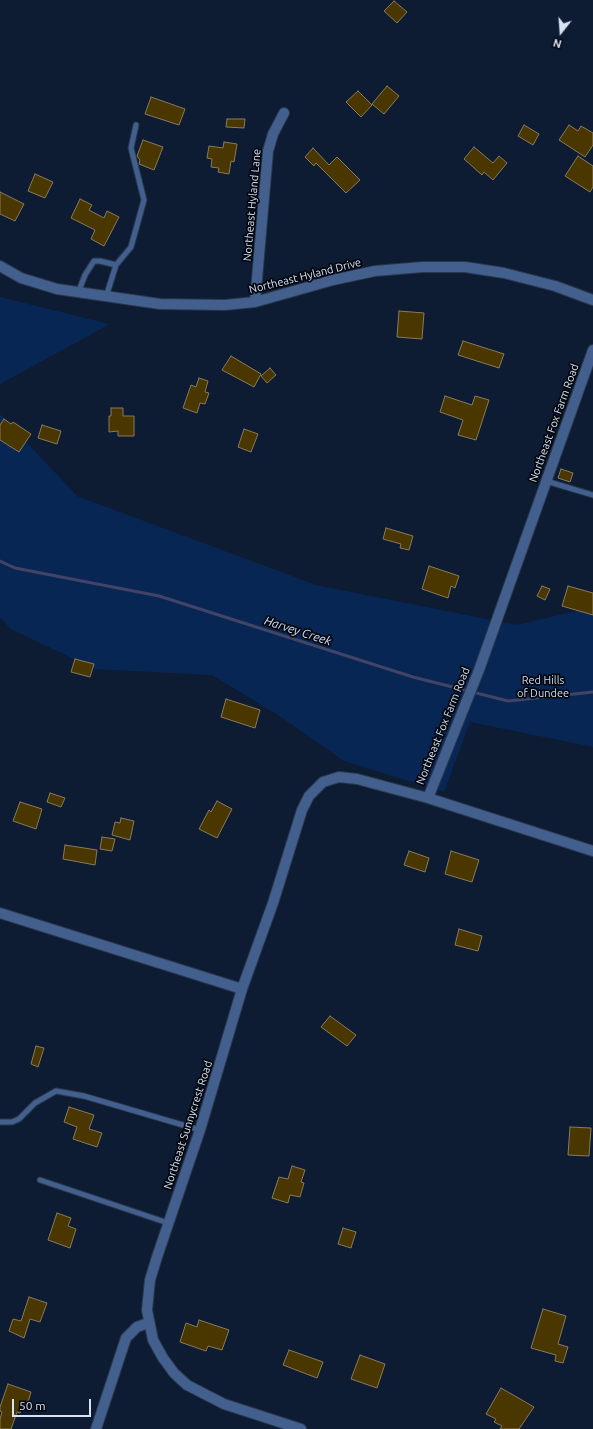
<!DOCTYPE html>
<html>
<head>
<meta charset="utf-8">
<style>
  body { margin:0 }
  #map { position:relative; width:593px; height:1429px; overflow:hidden; background:#0d1c32; font-family:Ubuntu,sans-serif }
  canvas { display:block }
  .north { position:absolute; left:541px; top:12px; width:40px; height:40px; -webkit-text-stroke:3px #030710; paint-order:stroke; rotate:197deg; font-size:11px; font-weight:700; line-height:16px; text-align:center; color:#d8e2f2 }
  .north::after { content:''; display:block; margin:auto; width:14px; height:18px; background:#d8e2f2; clip-path:polygon(50% 0,100% 100%,50% 72%,0 100%) }
  .scale { position:absolute; left:12px; top:1399px; width:79px; height:18px; box-sizing:border-box; border:2px solid #d8e2f2; border-top:0; padding-left:5px; font-size:12px; line-height:14px; white-space:nowrap; color:#d8e2f2; -webkit-text-stroke:3px #030710; paint-order:stroke }
</style>
</head>
<body>
<div id="map">
<canvas width="593" height="1429"></canvas>
<div class="north">N</div>
<div class="scale">50 m</div>
</div>
<script>
const context = document.querySelector('canvas').getContext('2d');
context.lineJoin = 'round';
function fill(path, color) { context.fillStyle = color; context.fill(path, 'evenodd'); }
const shape = rows => new Path2D(rows.map(r => 'M' + r).join(''));
function trace(path, color, width, dash) { context.strokeStyle = color; context.lineWidth = width; context.lineCap = dash ? 'butt' : 'round'; context.setLineDash(dash || []); context.stroke(path); }
function write(font, color, halo, rows, align = 'center') {
  context.font = font + ' Ubuntu,sans-serif'; context.lineWidth = 3.5; context.setLineDash([]); context.textBaseline = 'middle'; context.strokeStyle = halo; context.fillStyle = color; for (const [text, x, y, turn = 0] of rows) {
    context.save(); context.translate(x, y); context.rotate((+turn || 0) * Math.PI / 180); context.textAlign = isNaN(turn) ? turn : align; if (halo) context.strokeText(text, 0, 0); context.fillText(text, 0, 0); context.restore();
  }
}
fill(shape([
  [0,297,110,324,0,384],
  [0,414,77,496,316,585,517,625,593,607,593,747,470,722,444,792,344,761,281,717,212,675,95,669,11,629,0,618]
]), '#082654');
trace(shape([
  [0,561,15,568,159,596,413,677,508,701,593,692]
]), '#414467', 3);
const building = shape([
  [394,1,407,12,397,23,384,11,394,1],
  [387,86,399,96,384,114,372,104,387,86],
  [358,91,372,105,361,117,346,102,358,91],
  [151,97,185,109,179,125,145,114,151,97],
  [227,119,245,119,244,128,226,127,227,119],
  [524,125,539,134,533,145,518,136,524,125],
  [569,125,578,131,581,126,593,133,593,145,585,157,559,140,569,125],
  [143,140,163,147,154,170,139,164,140,160,137,156,143,140],
  [224,142,237,144,234,162,231,161,229,174,218,172,219,168,211,167,212,159,207,158,209,146,223,148,224,142],
  [474,147,493,163,499,156,507,163,493,180,484,172,482,175,464,159,474,147],
  [313,148,329,165,337,157,360,180,346,193,316,163,314,166,305,157,313,148],
  [578,156,593,166,593,187,590,192,565,176,578,156],
  [35,174,53,182,45,198,28,191,35,174],
  [0,192,24,204,15,221,0,214,0,192],
  [80,199,92,205,89,210,104,218,107,211,119,217,104,246,91,239,95,230,71,218,80,199],
  [399,311,424,313,422,339,397,337,399,311],
  [463,341,504,354,499,368,458,355,463,341],
  [231,356,261,374,254,387,222,370,231,356],
  [270,368,276,375,267,383,261,376,270,368],
  [199,378,208,381,205,392,209,393,205,404,200,403,197,413,183,408,191,385,196,387,199,378],
  [445,396,472,405,475,396,489,400,476,440,458,435,463,420,440,412,445,396],
  [111,408,123,408,123,416,134,416,134,436,118,436,118,431,109,432,109,416,111,416,111,408],
  [4,419,11,424,13,422,31,434,19,452,0,440,0,425,4,419],
  [42,425,61,431,57,444,38,438,42,425],
  [244,429,258,434,251,452,238,447,244,429],
  [561,469,573,473,570,482,558,478,561,469],
  [386,528,413,536,409,550,400,548,401,544,383,539,386,528],
  [429,566,459,576,455,588,451,586,448,598,422,589,429,566],
  [542,586,550,589,545,600,537,596,542,586],
  [568,586,593,593,593,615,562,606,568,586],
  [75,659,94,664,90,677,71,672,75,659],
  [226,699,260,710,255,728,221,717,226,699],
  [50,793,65,798,61,807,47,802,50,793],
  [217,801,232,809,217,838,199,829,209,810,211,812,217,801],
  [20,802,42,809,36,829,13,821,20,802],
  [121,818,134,821,130,840,112,835,115,822,120,823,121,818],
  [102,837,115,839,112,851,100,849,102,837],
  [65,845,97,850,95,865,63,859,65,845],
  [409,851,429,858,425,872,404,865,409,851],
  [451,851,479,860,472,882,445,874,451,851],
  [459,929,482,936,478,951,455,945,459,929],
  [330,1016,356,1035,347,1046,321,1027,330,1016],
  [36,1046,44,1048,38,1067,31,1064,36,1046],
  [69,1107,94,1115,89,1129,102,1133,97,1147,73,1139,77,1127,64,1122,69,1107],
  [570,1127,591,1128,589,1156,568,1155,570,1127],
  [292,1166,305,1170,301,1182,304,1183,300,1197,290,1195,288,1203,272,1198,279,1177,288,1179,292,1166],
  [57,1213,71,1218,68,1226,76,1229,70,1248,48,1240,57,1213],
  [343,1228,356,1232,351,1248,338,1244,343,1228],
  [29,1297,47,1303,40,1322,30,1319,24,1338,9,1331,13,1319,21,1321,29,1297],
  [543,1309,566,1316,558,1344,568,1347,563,1363,555,1361,556,1355,531,1348,543,1309],
  [199,1320,229,1330,222,1350,208,1346,206,1351,180,1342,186,1323,197,1327,199,1320],
  [289,1350,323,1362,317,1378,283,1365,289,1350],
  [360,1355,385,1364,377,1388,351,1379,360,1355],
  [8,1384,31,1392,27,1405,24,1404,20,1413,17,1412,11,1429,0,1429,0,1419,2,1412,0,1411,0,1407,8,1384],
  [501,1388,534,1407,519,1429,500,1429,502,1426,494,1422,496,1419,486,1414,501,1388]
]);
fill(building, '#4a3700');
trace(building, '#887b5c', 1);
const service = shape([
  [78,293,85,275,94,261,100,261,116,265],
  [106,297,116,265,131,247,144,200,131,148,136,125],
  [546,481,593,495],
  [0,1122,12,1122,19,1119,35,1103,56,1091,84,1096,200,1130],
  [40,1180,168,1223]
]);
const minor = shape([
  [0,266,21,278,57,289,160,304,225,305,255,302,333,280,375,271,423,267,465,267,504,273,555,286,593,300],
  [255,302,268,151,273,134,284,113],
  [96,1429,126,1338,137,1327,148,1323]
]);
const tertiary = shape([
  [428,798,479,670,593,350],
  [0,913,242,989],
  [301,1429,224,1404,187,1385,174,1373,163,1358,153,1340,147,1310,150,1280,157,1257,200,1130,242,989,273,903,302,810,309,796,323,782,339,777,357,779,428,798,593,851]
]);
trace(service, '#29384d', 7);
trace(minor, '#29384d', 12);
trace(tertiary, '#29384d', 12);
trace(service, '#425f8d', 5);
trace(minor, '#425f8d', 10);
trace(tertiary, '#425f8d', 10);
write('11px', '#d8e2f2', '#030710', [
  ["Northeast Hyland Lane",252,205,-85],
  ["Northeast Hyland Drive",305,276,-14],
  ["Northeast Fox Farm Road",554,423,-70],
  ["Northeast Fox Farm Road",443,726,-68],
  ["Northeast Sunnycrest Road",188,1125,-72]
]);
write('11px', '#cfdcef', '#030710', [
  ["Red Hills",543,680],
  ["of Dundee",543,693]
]);
write('italic 12px', '#d3e0f4', '#030710', [
  ["Harvey Creek",298,631,18]
]);
</script>
</body>
</html>
